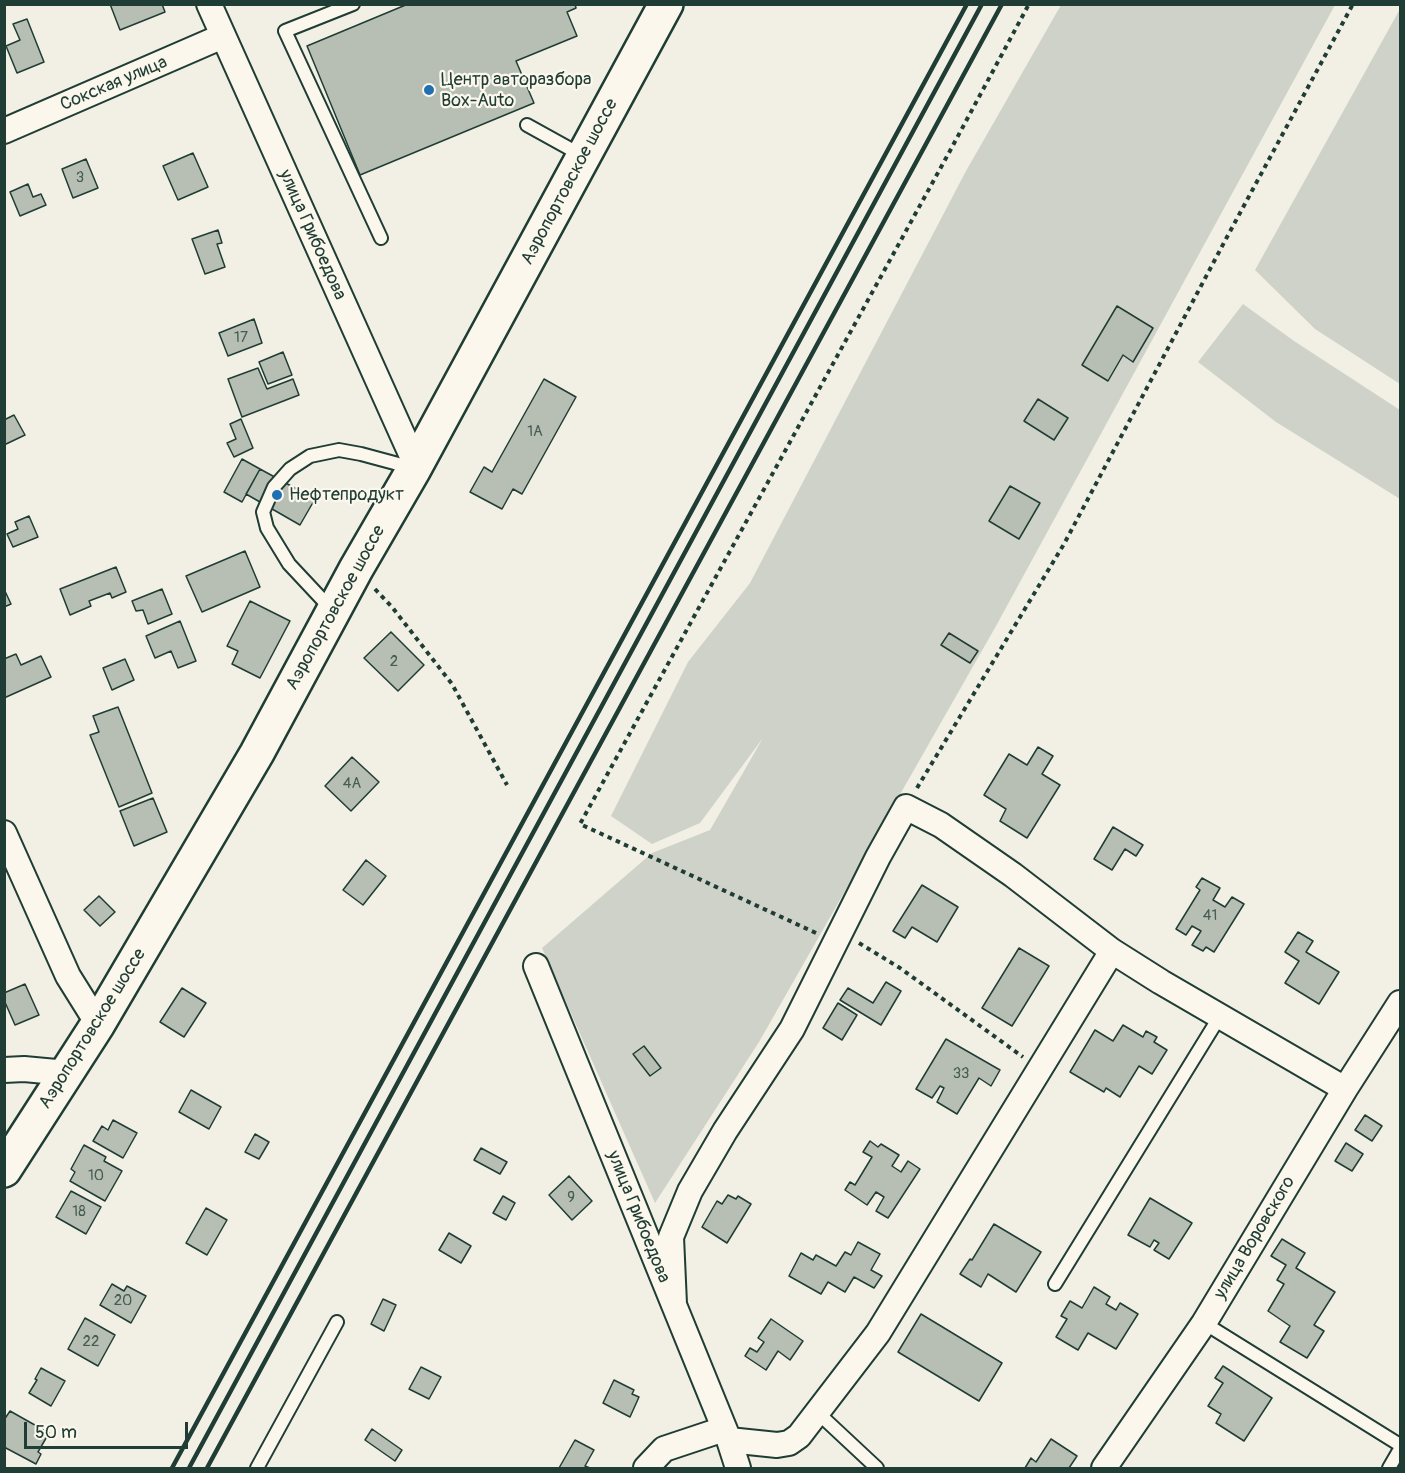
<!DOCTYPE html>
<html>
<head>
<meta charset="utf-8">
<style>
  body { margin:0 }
  #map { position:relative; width:1405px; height:1473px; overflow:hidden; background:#f2f0e5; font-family:Pangolin,sans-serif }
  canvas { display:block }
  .frame { position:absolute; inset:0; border:6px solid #1f3d34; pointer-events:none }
  .scale { position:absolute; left:24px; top:1422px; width:164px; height:27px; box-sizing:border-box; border:3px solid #1f3d34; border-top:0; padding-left:8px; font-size:18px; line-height:21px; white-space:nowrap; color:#1f3d34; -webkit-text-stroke:4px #fbf7ec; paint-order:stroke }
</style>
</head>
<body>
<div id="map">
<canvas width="1405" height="1473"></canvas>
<div class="frame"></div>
<div class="scale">50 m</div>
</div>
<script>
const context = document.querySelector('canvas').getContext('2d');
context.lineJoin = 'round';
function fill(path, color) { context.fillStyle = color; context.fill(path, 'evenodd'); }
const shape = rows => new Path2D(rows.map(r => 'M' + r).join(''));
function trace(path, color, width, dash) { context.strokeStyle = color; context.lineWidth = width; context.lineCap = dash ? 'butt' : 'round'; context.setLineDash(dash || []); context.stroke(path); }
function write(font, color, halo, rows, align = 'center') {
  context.font = font + ' Pangolin,sans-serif'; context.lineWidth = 4.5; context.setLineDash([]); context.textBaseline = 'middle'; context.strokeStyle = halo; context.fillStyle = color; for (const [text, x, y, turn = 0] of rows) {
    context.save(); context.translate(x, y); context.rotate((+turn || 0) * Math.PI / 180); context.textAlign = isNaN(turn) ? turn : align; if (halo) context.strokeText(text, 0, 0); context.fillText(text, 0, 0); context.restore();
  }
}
fill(shape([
  [1061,5,1335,5,996,626,759,1042,655,1203,542,948,652,853,710,830,763,738,700,823,652,844,611,816,688,662,750,583,966,171],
  [1400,9,1400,384,1315,329,1255,270],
  [1243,304,1294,341,1400,410,1400,499,1276,422,1198,362]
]), '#cfd2c8');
const building = shape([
  [110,4,162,4,165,12,120,30,110,4],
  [408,4,575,4,576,8,567,12,577,36,516,61,534,103,360,175,307,46,408,4],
  [27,19,44,62,17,73,6,46,20,40,13,24,27,19],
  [193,153,208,187,178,200,163,166,193,153],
  [86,159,98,188,73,198,62,169,86,159],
  [28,184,33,197,41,194,46,205,20,216,10,192,28,184],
  [218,230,222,243,217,244,225,267,205,274,192,239,218,230],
  [1117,306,1153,328,1133,362,1123,355,1108,381,1082,365,1117,306],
  [254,319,262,343,228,356,219,333,254,319],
  [283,352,292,375,268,384,259,362,283,352],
  [258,368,267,389,293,379,299,395,242,417,228,379,258,368],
  [544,379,576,397,522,494,513,489,502,509,470,492,484,467,492,472,544,379],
  [1038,399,1068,418,1054,440,1024,421,1038,399],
  [14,415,25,435,4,445,4,420,14,415],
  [241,419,253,448,234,457,227,443,236,439,230,424,241,419],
  [242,459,260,469,242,502,224,492,242,459],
  [260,469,315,499,300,525,246,494,260,469],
  [1010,486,1040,503,1019,539,989,521,1010,486],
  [29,516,38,537,13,547,7,534,18,529,15,522,29,516],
  [245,551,260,587,202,612,186,576,245,551],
  [116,567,126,592,112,598,110,593,89,601,91,606,70,615,60,589,116,567],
  [4,589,11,604,4,607,4,589],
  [162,589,172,614,148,624,143,610,136,611,132,601,162,589],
  [250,601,290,621,260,678,232,664,238,651,227,646,250,601],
  [180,621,196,661,178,668,171,651,155,658,146,636,180,621],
  [391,632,424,665,398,691,364,658,391,632],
  [949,633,978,651,970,663,941,645,949,633],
  [16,654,21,665,41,656,51,677,4,698,4,659,16,654],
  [125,659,134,680,112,690,103,668,125,659],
  [118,707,152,793,119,807,90,735,99,732,93,716,118,707],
  [1038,747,1053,756,1042,774,1060,785,1027,838,1000,821,1006,809,984,795,1009,754,1027,765,1038,747],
  [352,757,379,782,351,811,325,786,352,757],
  [153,798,167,832,134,846,120,811,153,798],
  [1113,827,1143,845,1136,856,1125,849,1112,870,1094,859,1113,827],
  [366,860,386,876,363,905,343,890,366,860],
  [1202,878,1220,888,1213,900,1225,907,1232,897,1244,904,1214,952,1206,947,1203,951,1192,945,1201,931,1192,926,1186,935,1176,929,1200,890,1196,887,1202,878],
  [922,885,958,907,937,942,912,927,905,938,893,931,922,885],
  [99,896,115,912,100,926,84,910,99,896],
  [1298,932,1313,941,1306,952,1339,972,1319,1004,1285,983,1299,961,1285,952,1298,932],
  [1019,948,1049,966,1012,1026,982,1008,1019,948],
  [886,982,901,991,881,1025,840,1000,848,988,873,1003,886,982],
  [25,984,39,1015,15,1025,4,1000,4,993,25,984],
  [182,988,206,1003,184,1037,160,1022,182,988],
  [838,1003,857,1015,842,1040,823,1028,838,1003],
  [1123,1025,1143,1037,1146,1031,1157,1037,1154,1042,1167,1050,1152,1074,1139,1066,1120,1097,1106,1088,1104,1092,1070,1072,1095,1030,1113,1041,1123,1025],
  [946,1039,1000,1070,991,1086,979,1078,957,1114,937,1102,944,1088,940,1086,932,1098,916,1089,946,1039],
  [644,1046,661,1068,650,1076,633,1054,644,1046],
  [191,1090,221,1107,209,1129,179,1112,191,1090],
  [1365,1115,1382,1126,1372,1141,1355,1130,1365,1115],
  [113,1120,137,1133,123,1158,93,1141,102,1126,108,1130,113,1120],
  [255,1134,269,1142,259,1159,245,1152,255,1134],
  [870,1141,878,1147,881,1144,899,1155,892,1166,901,1172,908,1161,920,1169,888,1218,876,1211,884,1197,876,1192,867,1205,845,1190,850,1182,855,1185,872,1157,863,1152,870,1141],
  [1346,1143,1363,1154,1352,1171,1335,1161,1346,1143],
  [84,1145,106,1157,104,1161,122,1171,105,1201,70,1181,75,1172,71,1169,84,1145],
  [481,1148,507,1162,500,1174,474,1160,481,1148],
  [569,1176,592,1201,572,1220,549,1195,569,1176],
  [71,1191,101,1207,86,1234,56,1217,71,1191],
  [728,1195,736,1199,738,1196,751,1204,727,1243,702,1227,717,1201,722,1204,728,1195],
  [503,1196,515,1203,506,1220,493,1213,503,1196],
  [1150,1198,1192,1223,1169,1259,1154,1250,1159,1243,1154,1240,1150,1247,1128,1235,1150,1198],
  [206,1208,227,1220,207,1255,186,1243,206,1208],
  [994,1224,1041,1252,1016,1292,988,1274,981,1287,960,1274,970,1259,972,1260,994,1224],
  [449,1233,471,1246,461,1263,439,1250,449,1233],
  [1282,1239,1305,1253,1296,1268,1335,1292,1314,1325,1324,1331,1307,1358,1280,1342,1290,1326,1268,1311,1284,1284,1277,1280,1286,1265,1271,1256,1282,1239],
  [858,1242,880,1254,871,1270,882,1276,874,1288,854,1277,845,1292,828,1282,821,1294,789,1276,801,1253,813,1260,816,1255,836,1266,845,1252,851,1255,858,1242],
  [112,1284,124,1291,127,1286,146,1296,131,1323,100,1305,112,1284],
  [1094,1287,1110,1297,1106,1304,1116,1310,1120,1303,1138,1314,1116,1349,1088,1333,1078,1350,1056,1337,1067,1319,1061,1316,1070,1301,1082,1308,1094,1287],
  [383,1299,396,1305,384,1331,371,1324,383,1299],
  [921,1314,1002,1363,979,1401,898,1352,921,1314],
  [85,1318,115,1335,98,1366,68,1349,85,1318],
  [771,1319,803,1341,790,1360,778,1351,766,1370,745,1356,750,1348,757,1352,764,1342,758,1338,771,1319],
  [1223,1366,1272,1398,1244,1441,1216,1423,1221,1414,1208,1406,1223,1383,1215,1378,1223,1366],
  [421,1367,441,1377,429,1399,409,1389,421,1367],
  [41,1368,65,1381,51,1406,29,1393,37,1380,35,1379,41,1368],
  [614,1380,634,1390,632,1394,639,1397,630,1417,603,1403,614,1380],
  [10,1411,49,1433,38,1452,41,1454,36,1464,4,1447,4,1420,10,1411],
  [372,1429,402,1450,395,1461,365,1440,372,1429],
  [1051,1439,1077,1456,1069,1468,1025,1468,1031,1458,1036,1462,1051,1439],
  [575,1440,594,1450,585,1466,590,1468,559,1468,575,1440]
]);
fill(building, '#b7beb3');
trace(building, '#1f3d34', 1.5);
const lane = shape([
  [353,4,285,31,381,238],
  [527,125,583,156],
  [333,611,289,564,267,528,263,512,274,487,290,469,310,456,339,450,361,454,413,468],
  [1055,1284,1220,1016],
  [1204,1323,1400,1445],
  [817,1412,877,1468],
  [257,1468,337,1322],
  [1389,1468,1400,1449]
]);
const street = shape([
  [209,4,416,465],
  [4,131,223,36],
  [4,833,68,976,98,1024],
  [536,966,729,1440,738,1468],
  [4,1070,24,1069,67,1073],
  [674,1304,671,1237,690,1191,725,1131,792,1029,878,857,906,807,941,825,1013,875,1112,951,1161,982,1345,1089],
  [729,1440,777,1445,789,1443,799,1436,878,1333,1112,951],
  [646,1468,664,1449,724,1429],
  [1104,1468,1204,1323,1345,1089,1400,1003]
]);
const primary = shape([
  [4,1170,98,1024,257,753,356,569,414,469,666,4]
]);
trace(lane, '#1f3d34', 16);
trace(street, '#1f3d34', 28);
trace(primary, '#1f3d34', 38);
trace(shape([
  [375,589,392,607,452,684,507,785],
  [917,788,1064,544,1227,237,1353,4],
  [816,933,580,824,951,149,1029,4],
  [859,943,900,968,1023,1057]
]), '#1f3d34', 4, [4.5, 4.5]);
trace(lane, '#fbf7ec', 12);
trace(street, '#fbf7ec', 24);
trace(primary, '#fbf7ec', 33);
trace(shape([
  [172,1468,967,4],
  [189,1468,982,4],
  [207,1468,1002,4]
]), '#1f3d34', 4.5);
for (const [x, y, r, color] of [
  [429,90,6,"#1f6fb2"],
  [277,495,6,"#1f6fb2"]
]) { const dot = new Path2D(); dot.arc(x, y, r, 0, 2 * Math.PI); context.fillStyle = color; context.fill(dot); trace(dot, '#fbf7ec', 2); }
write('15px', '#455d54', null, [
  ["3",80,178],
  ["17",241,338],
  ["1А",535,432],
  ["2",394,662],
  ["4А",352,784],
  ["41",1210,916],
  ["33",961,1074],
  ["10",96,1176],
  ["9",571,1198],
  ["18",79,1212],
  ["20",123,1301],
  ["22",91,1342]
]);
write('18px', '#1f3d34', '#fbf7ec', [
  ["Центр авторазбора",441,80],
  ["Box-Auto",441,101],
  ["Нефтепродукт",289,495]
], 'left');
write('18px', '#1f3d34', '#fbf7ec', [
  ["Сокская улица",114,84,-23],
  ["Аэропортовское шоссе",570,182,-62],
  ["улица Грибоедова",312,235,66],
  ["Аэропортовское шоссе",336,608,-61],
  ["Аэропортовское шоссе",93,1029,-58],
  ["улица Грибоедова",638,1217,68],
  ["улица Воровского",1255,1238,-59]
]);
</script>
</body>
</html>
